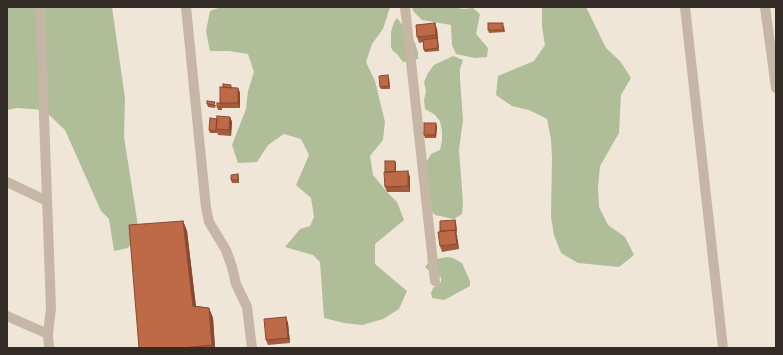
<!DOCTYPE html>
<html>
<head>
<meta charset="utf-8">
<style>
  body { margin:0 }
  #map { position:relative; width:783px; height:355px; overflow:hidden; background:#efe6d8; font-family:Inter,sans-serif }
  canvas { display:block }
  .frame { position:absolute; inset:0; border:8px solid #322b26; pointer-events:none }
</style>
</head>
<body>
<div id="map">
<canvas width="783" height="355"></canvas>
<div class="frame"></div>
</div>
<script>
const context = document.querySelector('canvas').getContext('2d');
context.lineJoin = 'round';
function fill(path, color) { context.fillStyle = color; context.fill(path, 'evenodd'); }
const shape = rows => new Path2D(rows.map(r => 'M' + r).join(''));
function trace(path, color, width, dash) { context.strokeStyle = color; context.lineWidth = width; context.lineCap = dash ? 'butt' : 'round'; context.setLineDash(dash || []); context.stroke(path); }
fill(shape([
  [7,7,112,7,125,98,124,137,139,232,128,248,114,251,109,219,101,211,65,130,44,110,17,108,7,110],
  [221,7,390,7,383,29,372,44,366,62,375,81,385,122,383,140,370,156,373,175,387,192,397,202,404,220,375,244,375,264,407,291,399,309,383,319,362,325,344,323,324,318,320,262,313,255,285,247,300,229,310,226,314,217,311,198,296,185,309,155,301,139,284,134,268,145,257,162,238,163,232,145,246,109,248,91,254,72,248,54,229,51,210,51,206,31,210,11],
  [412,7,452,7,463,9,473,8,480,14,476,34,488,48,487,57,475,58,456,54,452,45,451,25,422,20,413,11],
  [542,7,586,7,606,48,620,61,631,78,621,95,619,133,600,166,598,187,599,207,608,225,625,237,634,255,619,267,578,263,561,253,554,235,551,217,552,158,551,139,547,119,529,110,512,106,496,95,498,76,534,61,545,45,542,27],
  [397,18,415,43,418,53,418,59,403,62,397,54,393,51,391,47,391,32,394,22],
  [453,56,463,60,460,69,460,79,463,120,459,150,463,203,462,214,454,219,435,215,429,208,426,163,431,154,440,150,442,140,442,131,440,121,434,114,425,109,424,100,426,91,424,82,428,73,434,65],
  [448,257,453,258,462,263,470,281,470,286,448,298,444,300,432,298,431,293,433,288,441,282,441,277,428,270,425,267,428,263,437,259]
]), '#afbd99');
trace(shape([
  [40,7,51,308,48,334,49,348],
  [186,7,206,208,209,222,226,250,232,267,236,284,247,307,252,348],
  [405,7,435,281],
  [685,7,723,348],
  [765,7,776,88],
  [7,182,47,201],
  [7,316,48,334]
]), '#c6b6a5', 10);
fill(shape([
  [504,26,505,32,489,33,488,30],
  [437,29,439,51,425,52,424,50,423,42,419,43,417,37],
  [389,78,390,89,381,89,380,87],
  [232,88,238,88,240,93,240,108,222,108,222,107,222,110,218,110,217,107],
  [207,104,216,105,215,108,208,107],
  [230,117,232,122,231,136,218,135,217,132,217,133,210,133,209,130,217,119],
  [437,126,436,138,425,138,424,135],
  [395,161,396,164,396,172,410,177,410,192,387,192,385,187,385,172],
  [238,174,239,177,239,183,232,183,231,180],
  [455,220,456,223,457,233,456,233,459,249,442,252,440,246,440,231],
  [183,221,187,231,196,306,209,308,213,318,215,348,139,348],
  [286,317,288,323,290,343,268,345,266,340]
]), '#a45b3d');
fill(shape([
  [435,23,437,29,439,51,436,35],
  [388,75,389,78,390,89,389,86],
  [238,88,240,93,240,108,238,103],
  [230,117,232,122,231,136,229,130],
  [436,123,437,126,436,138,435,135],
  [395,161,396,164,396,177,395,174],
  [408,171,410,177,410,192,408,186],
  [455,220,456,223,457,233,456,230],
  [183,221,187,231,197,316,193,306],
  [455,230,457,235,459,249,457,244],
  [209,308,213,318,215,348,213,348,212,345],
  [286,317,288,323,290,343,288,338]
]), '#864a32');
const building = shape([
  [435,23,436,35,417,37,416,25,435,23],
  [488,23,503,23,503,30,488,30,488,23],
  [437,38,438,48,424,50,423,40,437,38],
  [388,75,389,86,380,87,379,76,388,75],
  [223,84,231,85,231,88,223,87,223,84],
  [220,87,238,88,238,103,220,103,220,87],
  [207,101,215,102,214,105,207,104,207,101],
  [217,103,221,103,221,107,217,107,217,103],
  [217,116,230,117,229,130,216,129,217,116],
  [210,118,217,119,216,131,209,130,210,118],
  [424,123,436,123,435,135,424,135,424,123],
  [385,161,395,161,395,172,385,172,385,161],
  [408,171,408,186,385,187,384,172,408,171],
  [238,174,238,180,231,180,231,175,238,174],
  [455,220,456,230,440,231,440,221,455,220],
  [183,221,193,306,209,308,212,345,182,348,139,348,129,225,183,221],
  [455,230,457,244,440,246,438,232,455,230],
  [286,317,288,338,266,340,264,319,286,317]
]);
fill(building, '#bf6a47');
trace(building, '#864a32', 1);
</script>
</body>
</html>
